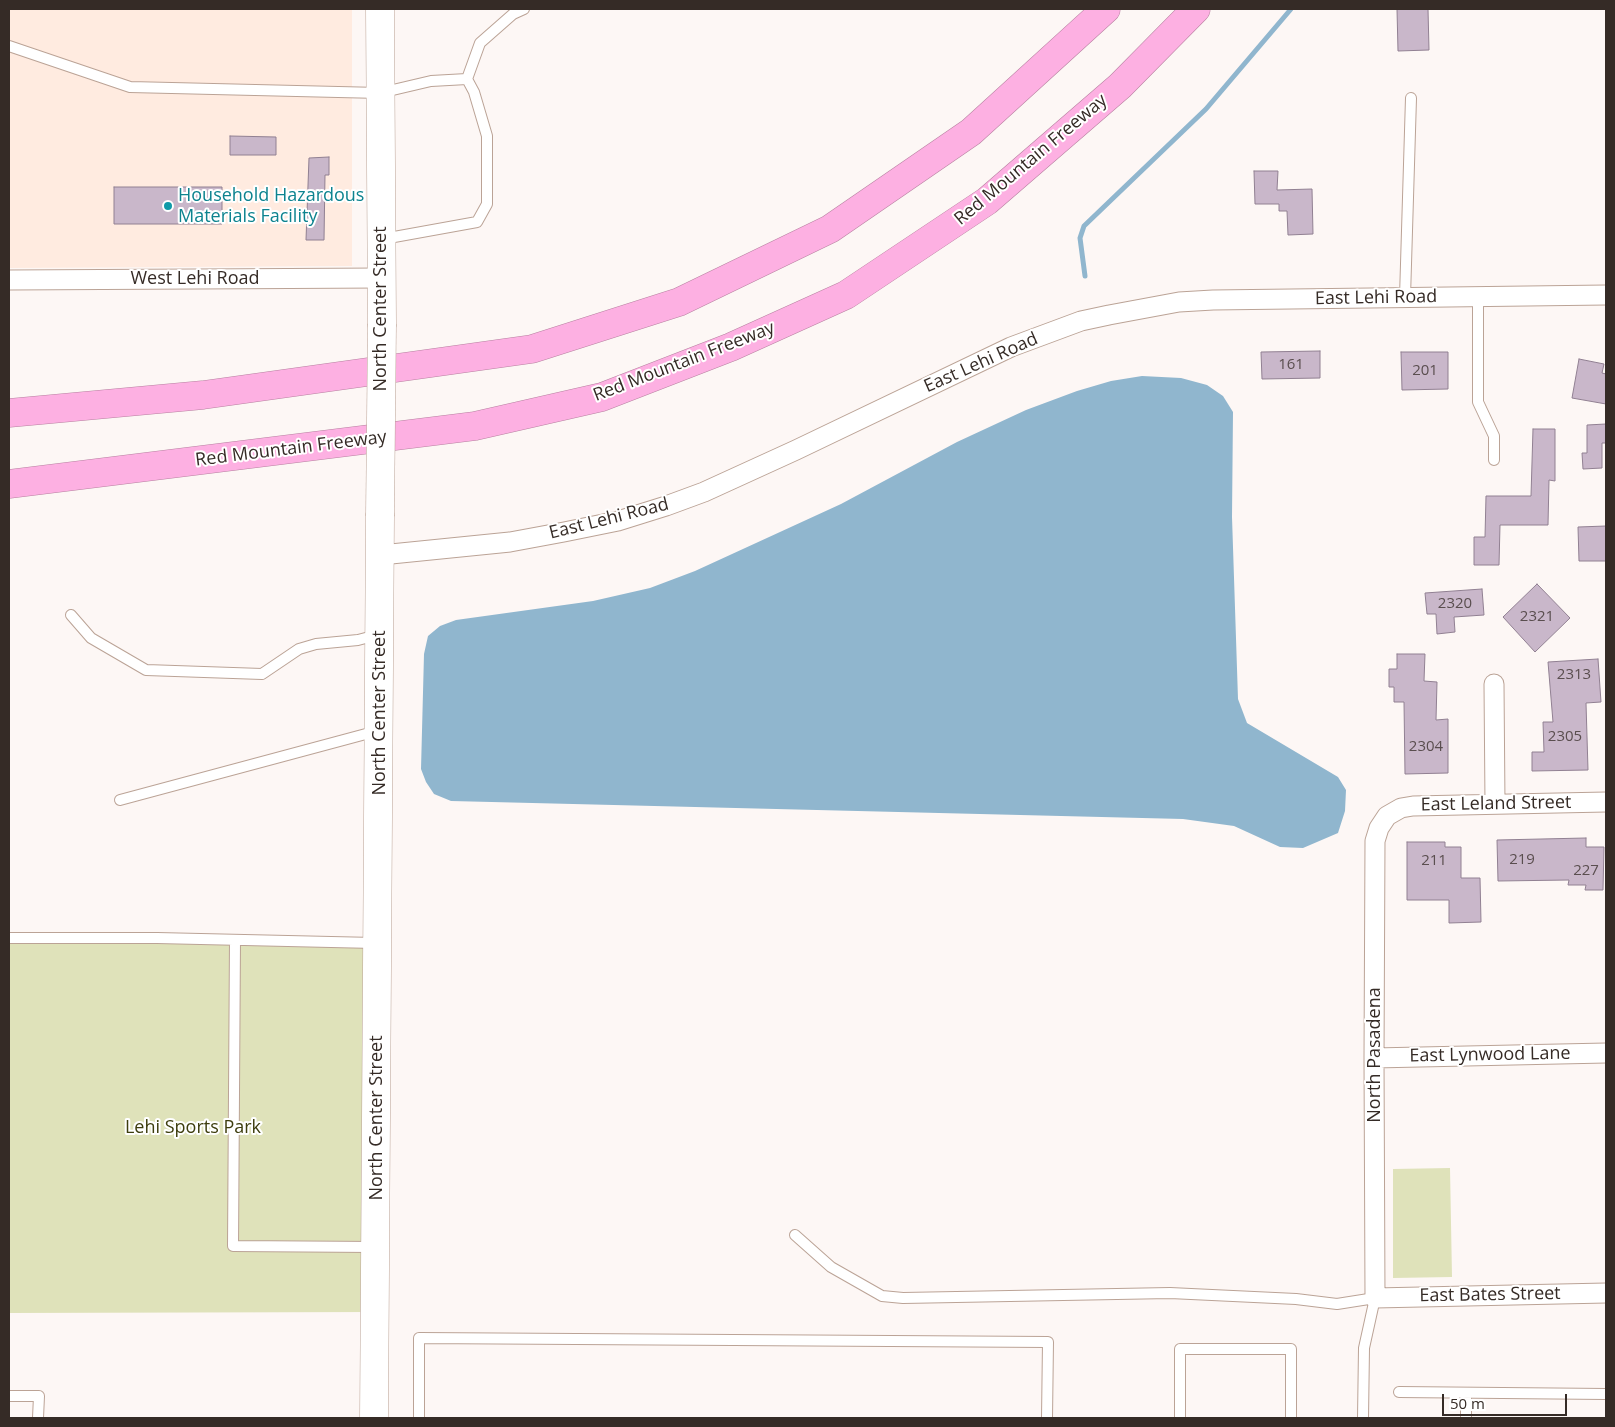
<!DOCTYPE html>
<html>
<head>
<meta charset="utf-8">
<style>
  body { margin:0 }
  #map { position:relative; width:1615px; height:1427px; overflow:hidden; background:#fdf7f5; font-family:"Open Sans",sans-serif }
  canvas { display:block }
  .frame { position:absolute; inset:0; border:10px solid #352b26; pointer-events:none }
  .scale { position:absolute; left:1442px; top:1394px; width:125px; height:22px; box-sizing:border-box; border:2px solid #352b26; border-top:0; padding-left:6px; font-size:15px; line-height:18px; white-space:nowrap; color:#352b26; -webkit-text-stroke:4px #fff; paint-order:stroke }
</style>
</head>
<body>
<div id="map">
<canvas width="1615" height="1427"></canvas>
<div class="frame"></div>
<div class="scale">50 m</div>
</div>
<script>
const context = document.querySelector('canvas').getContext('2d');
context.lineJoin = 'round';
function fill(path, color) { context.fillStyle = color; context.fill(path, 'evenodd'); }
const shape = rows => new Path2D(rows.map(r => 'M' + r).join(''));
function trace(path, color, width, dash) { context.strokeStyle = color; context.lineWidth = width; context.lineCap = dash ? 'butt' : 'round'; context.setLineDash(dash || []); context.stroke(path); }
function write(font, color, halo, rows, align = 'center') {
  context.font = font + ' "Open Sans",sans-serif'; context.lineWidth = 4; context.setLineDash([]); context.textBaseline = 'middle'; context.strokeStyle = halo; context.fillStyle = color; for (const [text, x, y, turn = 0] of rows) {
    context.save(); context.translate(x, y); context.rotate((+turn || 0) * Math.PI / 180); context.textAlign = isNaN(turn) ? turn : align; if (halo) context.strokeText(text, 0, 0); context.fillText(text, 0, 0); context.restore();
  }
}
fill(shape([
  [9,9,352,9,352,266,9,268]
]), '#ffebe0');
fill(shape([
  [9,938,379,943,376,1312,9,1313],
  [1450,1168,1452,1277,1393,1278,1393,1169]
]), '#dfe2ba');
fill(shape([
  [1142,376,1181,378,1207,385,1223,396,1233,412,1232,517,1238,699,1247,723,1338,777,1346,790,1345,811,1338,833,1303,848,1280,847,1234,826,1183,819,451,801,434,794,426,782,421,769,424,654,428,636,440,626,456,620,593,601,650,588,695,571,841,504,957,442,1026,410,1077,391,1111,381]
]), '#90b6ce');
trace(shape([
  [1085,276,1080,238,1084,226,1206,109,1291,9]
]), '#90b6ce', 5);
const building = shape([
  [1397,9,1428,9,1429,50,1398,51,1397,9],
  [230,136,276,137,276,155,230,155,230,136],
  [329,157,329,175,325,175,324,240,306,240,309,158,329,157],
  [1254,171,1278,171,1277,190,1312,189,1313,234,1288,235,1287,211,1279,211,1279,204,1255,204,1254,171],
  [114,187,222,187,222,224,114,224,114,187],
  [1320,351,1320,378,1262,379,1261,352,1320,351],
  [1401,352,1448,352,1448,389,1402,390,1401,352],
  [1579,359,1604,364,1602,373,1606,374,1606,404,1572,398,1579,359],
  [1606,424,1606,443,1602,443,1602,468,1583,469,1582,453,1587,453,1587,425,1606,424],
  [1533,429,1555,429,1555,481,1549,480,1548,525,1500,525,1499,565,1474,565,1474,537,1485,537,1486,496,1531,496,1533,429],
  [1606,526,1606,561,1579,561,1578,527,1606,526],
  [1537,584,1570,618,1535,652,1503,617,1537,584],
  [1482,589,1484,615,1454,617,1455,632,1437,634,1436,614,1427,614,1425,593,1482,589],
  [1397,654,1425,654,1424,681,1437,682,1436,720,1448,719,1448,773,1405,774,1404,702,1394,702,1394,687,1389,687,1389,669,1397,669,1397,654],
  [1598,659,1601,702,1586,703,1588,770,1532,771,1532,752,1544,752,1543,722,1553,722,1548,662,1598,659],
  [1586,838,1586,847,1604,847,1603,890,1585,890,1586,885,1568,885,1569,880,1498,881,1497,840,1586,838],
  [1407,842,1445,842,1445,847,1461,847,1461,878,1480,878,1481,922,1449,923,1449,900,1407,900,1407,842]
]);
fill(building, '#c9b7ca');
trace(building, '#918092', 1);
const lane = shape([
  [9,46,130,87,380,93,431,81,467,79,474,92,487,136,487,204,477,222,383,239],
  [467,79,480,43,513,14,524,9],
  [1478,296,1478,402,1494,436,1494,460],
  [1405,297,1411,98],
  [71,615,91,638,146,670,262,674,299,649,316,644,358,640,377,635],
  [120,800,377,731],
  [9,938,157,938,375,943],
  [235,940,233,1246,374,1247],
  [795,1235,831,1267,882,1296,903,1298,1170,1293,1296,1299,1337,1304,1375,1298,1364,1348,1363,1418],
  [1399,1392,1606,1394],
  [9,1396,39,1396,38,1418],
  [419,1418,419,1338,1048,1342,1047,1418],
  [1180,1418,1180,1349,1291,1349,1291,1418],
  [1466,1418,1466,1394]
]);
const street = shape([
  [9,280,382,278],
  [381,555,510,542,564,532,618,521,666,506,704,492,796,450,1011,347,1081,321,1109,315,1179,302,1213,300,1606,295],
  [1494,684,1495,804],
  [1606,802,1413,806,1401,808,1387,816,1379,828,1375,841,1374,1058,1375,1298,1606,1293],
  [1374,1058,1606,1053]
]);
const secondary = shape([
  [380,9,382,324],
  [374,1418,380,516]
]);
const highway = shape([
  [9,413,203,395,532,349,679,302,830,229,971,132,1106,9],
  [9,484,475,426,602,397,731,347,846,295,987,201,1120,86,1196,9]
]);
trace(lane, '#bba396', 12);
trace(street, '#bba396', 21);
trace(secondary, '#bba396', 29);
trace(highway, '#b781a0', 29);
trace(lane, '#fff', 10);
trace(street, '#fff', 19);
trace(secondary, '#fff', 28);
trace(highway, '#fdb0e2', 28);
const secondaryBridge = shape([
  [380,516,382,324]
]);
trace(secondaryBridge, '#bba396', 29, []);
trace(secondaryBridge, '#fff', 28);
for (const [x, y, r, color] of [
  [168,206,5,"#0f9aa8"]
]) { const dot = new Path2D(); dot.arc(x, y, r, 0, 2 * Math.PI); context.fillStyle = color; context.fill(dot); trace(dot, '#fff', 2); }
write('15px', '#5a4e4f', null, [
  ["161",1291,365],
  ["201",1425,371],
  ["2320",1455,604],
  ["2321",1537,617],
  ["2313",1574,675],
  ["2305",1565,737],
  ["2304",1426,747],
  ["219",1522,860],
  ["211",1434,861],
  ["227",1586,871]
]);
write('18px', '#352b26', '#fff', [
  ["Red Mountain Freeway",1031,160,-40],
  ["West Lehi Road",195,279],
  ["East Lehi Road",1376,298,-1],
  ["North Center Street",381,309,-90],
  ["Red Mountain Freeway",684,362,-21],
  ["East Lehi Road",981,363,-24],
  ["Red Mountain Freeway",291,449,-7],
  ["East Lehi Road",609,519,-14],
  ["North Center Street",380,713,-90],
  ["East Leland Street",1496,804,-1],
  ["North Pasadena",1375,1055,-90],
  ["East Lynwood Lane",1490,1055,-1],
  ["North Center Street",377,1118,-90],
  ["East Bates Street",1490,1295,-1]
]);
write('18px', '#0d838f', '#fff', [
  ["Household Hazardous",178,196],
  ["Materials Facility",178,217]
], 'left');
write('18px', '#3d3d0d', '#fff', [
  ["Lehi Sports Park",193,1128]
]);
</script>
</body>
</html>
